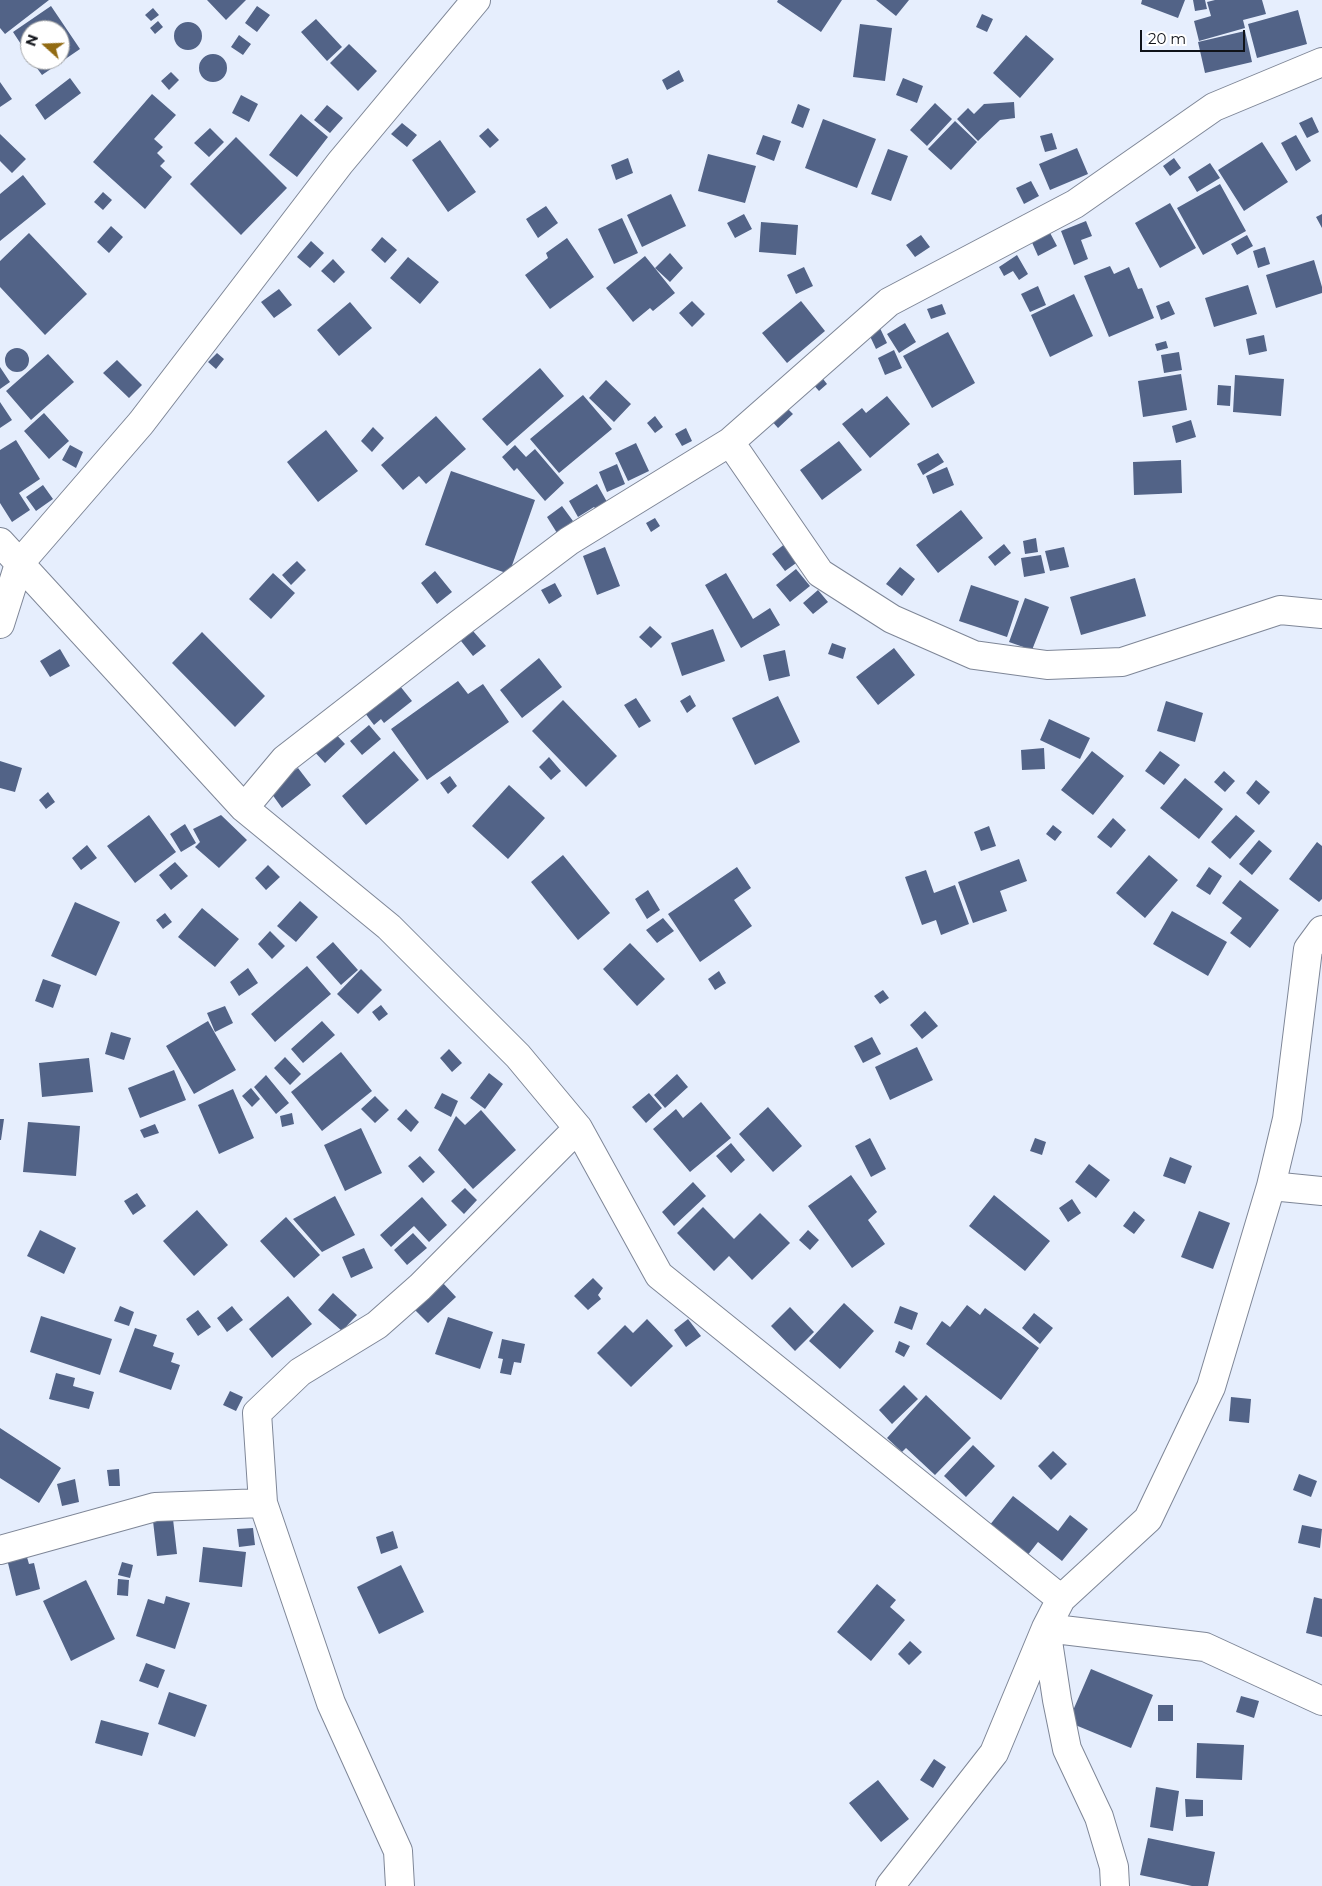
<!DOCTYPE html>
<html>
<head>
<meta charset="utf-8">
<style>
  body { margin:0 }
  #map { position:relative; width:1322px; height:1886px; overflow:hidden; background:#e6eefd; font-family:Montserrat,sans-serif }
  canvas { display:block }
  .north { position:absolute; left:20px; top:20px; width:50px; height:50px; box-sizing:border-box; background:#fff; border:1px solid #9fa1a3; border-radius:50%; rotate:290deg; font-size:14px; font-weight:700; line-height:20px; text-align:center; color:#101319 }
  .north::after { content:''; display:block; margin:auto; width:18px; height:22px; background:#926b13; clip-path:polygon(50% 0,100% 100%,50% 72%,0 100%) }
  .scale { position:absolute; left:1140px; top:30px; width:105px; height:22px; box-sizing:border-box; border:2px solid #101319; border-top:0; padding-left:6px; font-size:15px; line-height:18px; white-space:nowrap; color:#101319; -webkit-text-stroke:4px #fff; paint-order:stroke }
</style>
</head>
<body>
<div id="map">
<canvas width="1322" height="1886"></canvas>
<div class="north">N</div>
<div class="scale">20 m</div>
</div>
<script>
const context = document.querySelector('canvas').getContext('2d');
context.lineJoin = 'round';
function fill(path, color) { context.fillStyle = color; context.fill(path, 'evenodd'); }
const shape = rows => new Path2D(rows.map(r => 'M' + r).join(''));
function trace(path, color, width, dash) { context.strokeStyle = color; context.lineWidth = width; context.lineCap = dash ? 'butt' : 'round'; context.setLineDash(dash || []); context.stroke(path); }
fill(shape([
  [0,0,49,0,5,34,0,28],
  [207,0,246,0,226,20],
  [778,0,842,0,821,32,777,2],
  [876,0,909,0,896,16],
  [1142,0,1185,0,1178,18,1141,4],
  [1193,0,1205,0,1207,9,1195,11],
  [1215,0,1262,0,1266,14,1243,20,1245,28,1199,41,1194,21,1211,16,1207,2],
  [51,6,80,49,42,75,31,60,60,60,60,30,30,30,30,58,13,32],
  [257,6,270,15,257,32,245,23],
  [153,8,159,15,151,21,145,15],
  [1298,10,1307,44,1257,58,1248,24],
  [982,14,993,19,987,32,976,27],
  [316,19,342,47,327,61,301,32],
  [158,21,163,27,155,34,150,28],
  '174 36a14 14 0 1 1 28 0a14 14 0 1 1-28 0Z',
  [860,24,892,28,885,81,853,77],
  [1245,31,1252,62,1205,73,1198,42],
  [239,35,251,44,243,55,231,47],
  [1026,35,1054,59,1020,98,993,73],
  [349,44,377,71,358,91,330,63],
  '199 68a14 14 0 1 1 28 0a14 14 0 1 1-28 0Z',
  [679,70,684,81,667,90,662,80],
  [171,72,179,80,169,90,161,81],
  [70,78,81,93,45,120,35,105],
  [903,78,923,86,917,103,896,95],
  [0,82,12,99,0,107],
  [152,94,176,115,154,139,163,147,157,153,165,161,160,166,172,177,145,209,93,162],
  [241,95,258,104,249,122,232,113],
  [1014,102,1015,118,1000,120,978,141,957,119,968,108,974,114,984,104],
  [935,103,952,119,927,146,910,130],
  [798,104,810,109,803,128,791,123],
  [327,105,343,118,330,133,314,120],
  [301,114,328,137,297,177,269,155],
  [1312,117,1319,132,1307,138,1299,123],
  [823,119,876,139,857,188,805,168],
  [955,121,977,142,951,170,928,149],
  [402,123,417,135,407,147,391,134],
  [210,128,224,142,209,157,194,143],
  [488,128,499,140,490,148,479,136],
  [1052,133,1057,149,1045,152,1040,136],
  [0,134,26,159,12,173,0,161],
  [763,135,781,141,774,161,756,154],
  [1296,135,1311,161,1296,171,1281,143],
  [236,137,287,188,241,235,190,184],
  [440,140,476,192,448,212,412,160],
  [1262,142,1288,182,1244,211,1218,170],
  [1077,148,1088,174,1050,190,1039,164],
  [888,149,908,156,891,201,871,194],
  [708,154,756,166,745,203,698,191],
  [628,158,633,173,616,180,611,165],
  [1174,158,1181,168,1170,176,1163,166],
  [1210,163,1220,178,1197,192,1188,177],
  [23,175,46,204,0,241,0,194],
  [1031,181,1039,196,1024,204,1016,188],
  [1220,184,1246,231,1203,255,1177,208],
  [103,192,112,200,103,210,94,202],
  [671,194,686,226,642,247,627,215],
  [1170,203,1196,248,1160,268,1135,223],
  [546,206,558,223,538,238,526,219],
  [744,214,752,229,735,238,727,223],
  [1322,214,1322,228,1316,217],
  [622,218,638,253,614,264,598,229],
  [1086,221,1092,236,1081,240,1088,259,1074,265,1061,231],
  [761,222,798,225,796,255,759,252],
  [111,226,123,237,109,253,97,242],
  [1048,229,1057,246,1038,256,1030,238],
  [29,233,87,294,45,335,0,287,0,261],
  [921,235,930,247,915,257,906,245],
  [1247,235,1253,246,1237,255,1231,244],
  [382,237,397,250,385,263,371,250],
  [567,238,594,277,550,309,525,275,548,258,546,253],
  [311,241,324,253,310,268,297,257],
  [1265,247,1270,264,1258,268,1253,251],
  [670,253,683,268,670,282,655,268],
  [1017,255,1028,274,1019,280,1013,271,1004,276,999,267],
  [645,256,675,293,653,311,650,308,633,322,606,288],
  [408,257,439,282,420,304,390,278],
  [333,259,345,272,334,283,321,271],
  [1314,260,1322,287,1322,293,1276,308,1266,275],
  [1110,266,1114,274,1129,267,1138,289,1142,288,1154,318,1109,337,1084,276],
  [804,267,813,286,796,294,787,275],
  [1248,285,1257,314,1214,327,1205,298],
  [1038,286,1046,305,1030,312,1021,294],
  [279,289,292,305,274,318,261,302],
  [1074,294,1093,336,1050,357,1031,315],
  [692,301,705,314,692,327,679,313],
  [801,301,825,331,787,363,762,333],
  [1169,301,1175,314,1161,320,1156,306],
  [350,302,372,328,339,356,317,330],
  [942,304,946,314,931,319,927,309],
  [905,323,916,342,899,353,887,334],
  [880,328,887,343,876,349,869,334],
  [948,332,975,383,932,408,903,356],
  [1264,335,1267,351,1249,355,1246,339],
  [1166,341,1168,348,1157,351,1155,344],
  '5 360a12 12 0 1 1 24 0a12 12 0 1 1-24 0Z',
  [894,350,902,368,885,375,878,358],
  [1179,352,1182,370,1164,373,1161,355],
  [217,353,224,359,216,369,208,362],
  [48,354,74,382,31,420,6,391],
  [117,360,142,385,129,398,103,373],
  [0,367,10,382,0,389],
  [540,368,564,396,507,446,482,419],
  [1181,374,1187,410,1143,417,1138,381],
  [820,375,827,384,819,391,811,382],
  [1235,375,1284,379,1281,416,1233,412],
  [606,380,631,404,614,422,589,398],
  [1218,385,1231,386,1230,406,1217,405],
  [583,395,612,429,559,473,530,439],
  [887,396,910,424,870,458,842,424,862,408,866,413],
  [0,402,12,420,0,428],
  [784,405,793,414,778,428,770,419],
  [44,413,69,441,49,459,24,431],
  [436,416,466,449,426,484,419,476,403,490,381,465],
  [655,416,663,427,655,433,647,423],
  [1191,420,1196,437,1176,443,1172,426],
  [373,427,384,438,372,452,361,441],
  [686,428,692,441,682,446,675,434],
  [326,430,358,471,318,502,287,462],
  [16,440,40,479,19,493,30,510,12,522,0,503,0,450],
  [839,441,862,470,822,500,800,470],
  [636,443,649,471,628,481,615,453],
  [70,445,83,452,76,468,62,460],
  [515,445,526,457,535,449,564,483,545,501,517,468,514,471,502,457],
  [938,453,944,462,923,475,917,464],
  [1181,460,1182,493,1134,495,1133,462],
  [617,464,625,484,607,492,599,472],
  [947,467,954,485,933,494,926,476],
  [451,471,535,500,509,574,425,545],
  [597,484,607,502,596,509,594,507,578,517,569,501],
  [43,485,53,499,36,511,26,497],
  [562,506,573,521,557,533,547,517],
  [961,510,983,538,938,573,916,545],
  [655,518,660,526,651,532,646,523],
  [1036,538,1038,552,1025,554,1023,541],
  [786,543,799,561,785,571,772,554],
  [1004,544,1011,553,995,566,988,557],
  [605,547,620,586,597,595,583,556],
  [1064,547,1069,567,1050,571,1045,551],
  [1041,555,1045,573,1024,577,1021,558],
  [297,561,306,570,291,585,282,575],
  [900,567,915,579,902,596,886,584],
  [796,569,810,586,790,602,776,585],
  [435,571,452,592,437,604,421,583],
  [273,573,295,593,271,619,249,599],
  [726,573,753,619,770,608,780,625,741,648,705,585],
  [1135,578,1146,616,1081,635,1070,597],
  [555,583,562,596,549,604,541,590],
  [971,585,1019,601,1007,637,959,621],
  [818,590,828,602,813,614,803,603],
  [1025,598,1049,607,1032,650,1009,642],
  [650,626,662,637,651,648,639,637],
  [713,629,725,661,682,676,671,643],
  [473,631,486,646,473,656,461,641],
  [202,632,265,696,235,727,172,663],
  [832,643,846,648,843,659,828,654],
  [894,648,915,675,878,705,856,677],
  [60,649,70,666,50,677,40,661],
  [785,650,790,676,769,681,763,655],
  [539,658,562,687,522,718,500,690],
  [458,681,468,694,483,684,509,722,427,780,391,729],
  [400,686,412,701,384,723,381,719,374,725,365,713],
  [690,695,696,706,687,713,680,701],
  [778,696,800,742,755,765,732,718],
  [636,698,651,721,639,728,624,705],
  [563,700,617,756,586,787,532,731],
  [1166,701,1203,713,1195,742,1157,731],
  [1049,719,1090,738,1080,759,1040,740],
  [369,725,381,739,362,755,350,741],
  [331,729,345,744,325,763,311,748],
  [1044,748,1045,769,1022,770,1021,750],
  [394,751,419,780,366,825,342,796],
  [1092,751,1124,776,1093,815,1061,790],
  [1160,751,1180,765,1164,785,1145,771],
  [549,757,561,771,551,780,539,767],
  [0,761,22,768,15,792,0,788],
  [298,768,311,785,282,808,269,790],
  [1224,771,1235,781,1225,792,1214,782],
  [450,776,457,786,448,794,440,783],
  [1185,778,1223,809,1199,839,1160,808],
  [1256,780,1270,792,1259,805,1246,793],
  [509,785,545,818,508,859,472,826],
  [48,792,55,802,46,809,39,800],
  [149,815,176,852,135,883,107,846],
  [221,815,247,840,219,868,195,847,200,842,193,829],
  [1236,815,1255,831,1230,859,1211,842],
  [1113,818,1126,830,1111,848,1097,837],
  [185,824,196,843,181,852,170,834],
  [1053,825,1062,832,1055,841,1046,834],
  [989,826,996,846,981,851,974,832],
  [1259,840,1272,851,1252,875,1239,864],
  [1317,842,1322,846,1322,899,1319,902,1289,879],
  [87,845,97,858,81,870,72,858],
  [563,855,610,913,578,940,531,882],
  [1149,855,1178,880,1145,918,1116,893],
  [1019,859,1027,881,1000,891,1007,911,973,923,958,882],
  [175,862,188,876,171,890,159,875],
  [268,865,280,877,266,890,255,878],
  [737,867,751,888,734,900,752,926,700,962,668,914],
  [1209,867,1222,876,1210,895,1196,886],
  [926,870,934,893,955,885,969,924,941,935,936,920,922,925,905,877],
  [1240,880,1279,910,1250,948,1230,933,1242,918,1222,903],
  [648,890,660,910,647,919,635,899],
  [300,901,318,917,296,942,277,926],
  [75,902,120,922,96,976,51,956],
  [202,908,239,939,215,967,178,937],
  [1172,911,1227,942,1208,976,1153,944],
  [165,913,172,922,163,929,156,920],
  [663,918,674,931,657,943,646,930],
  [270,931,285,946,272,959,258,944],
  [333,942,358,970,341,985,316,957],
  [630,943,665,979,637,1006,603,969],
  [307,966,331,994,275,1042,251,1014],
  [248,968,258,983,239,996,230,982],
  [361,969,382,990,358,1014,337,994],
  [719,971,726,983,715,990,708,979],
  [43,979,61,985,53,1008,35,1001],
  [883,990,889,998,880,1004,874,996],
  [381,1005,388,1014,379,1021,372,1012],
  [225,1006,233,1023,215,1032,207,1013],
  [925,1011,938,1026,922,1039,910,1025],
  [208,1021,236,1070,194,1094,166,1046],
  [322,1021,335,1035,303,1063,291,1049],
  [111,1032,131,1038,124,1060,105,1054],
  [872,1037,881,1054,863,1063,854,1046],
  [917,1047,933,1080,890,1100,875,1067],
  [449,1049,462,1063,452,1072,440,1058],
  [341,1052,372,1091,322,1131,291,1092],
  [285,1057,301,1074,290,1085,274,1068],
  [89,1058,93,1092,42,1097,39,1063],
  [174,1070,186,1100,140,1118,128,1088],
  [489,1073,503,1084,485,1109,470,1098],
  [677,1074,688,1087,665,1108,654,1095],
  [266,1075,289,1103,276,1114,254,1087],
  [251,1088,260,1099,252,1107,242,1096],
  [233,1089,254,1138,219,1154,198,1105],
  [442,1093,458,1101,451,1117,434,1108],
  [649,1093,662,1108,646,1123,632,1107],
  [375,1096,389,1110,375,1123,361,1109],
  [701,1102,731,1138,690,1172,653,1129,676,1109,683,1118],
  [768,1107,802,1146,773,1172,739,1134],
  [406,1109,419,1122,411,1132,397,1119],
  [481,1110,516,1150,473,1189,438,1150,456,1116,465,1125],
  [292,1113,294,1124,282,1127,280,1116],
  [0,1119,4,1119,1,1140,0,1140],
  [28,1122,80,1126,76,1176,23,1172],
  [155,1124,159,1133,144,1138,140,1130],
  [361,1128,382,1173,345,1191,324,1145],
  [870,1138,886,1169,871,1177,855,1146],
  [1035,1138,1046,1142,1042,1155,1030,1151],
  [731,1143,745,1160,731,1173,716,1156],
  [420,1156,435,1172,423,1183,408,1166],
  [1170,1157,1192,1166,1185,1184,1163,1176],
  [1089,1164,1110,1180,1096,1198,1075,1182],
  [851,1175,877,1212,868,1220,885,1244,852,1268,808,1206],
  [693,1182,706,1196,674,1226,662,1212],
  [465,1188,477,1200,464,1214,451,1201],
  [137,1193,146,1206,133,1215,124,1201],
  [994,1195,1050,1241,1025,1271,969,1226],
  [335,1196,355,1235,322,1252,293,1219],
  [422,1197,447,1225,429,1242,414,1226,391,1247,380,1235],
  [1072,1199,1081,1213,1068,1222,1059,1208],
  [703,1207,734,1239,760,1213,790,1243,752,1280,729,1256,714,1271,677,1233],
  [197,1210,228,1245,194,1276,163,1241],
  [1134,1211,1145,1220,1134,1234,1123,1226],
  [1199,1211,1230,1223,1213,1269,1181,1257],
  [286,1217,320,1255,294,1278,260,1241],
  [40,1230,76,1248,64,1274,27,1256],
  [808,1230,819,1240,810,1250,799,1240],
  [413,1233,427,1248,407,1265,394,1250],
  [364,1248,373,1268,351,1278,342,1257],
  [593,1278,603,1288,598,1295,601,1299,588,1310,574,1296],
  [442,1282,456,1297,428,1323,413,1308],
  [333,1293,357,1315,342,1331,318,1310],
  [288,1296,312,1324,272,1358,249,1329],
  [844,1303,874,1331,840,1369,809,1341],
  [967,1305,980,1315,985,1308,1039,1348,1001,1400,926,1344,942,1321,950,1327],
  [120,1306,134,1312,129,1326,114,1321],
  [232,1306,243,1320,227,1332,217,1318],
  [900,1306,918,1313,912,1330,894,1323],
  [790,1307,814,1332,795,1351,771,1326],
  [198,1310,211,1327,198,1336,186,1319],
  [1034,1313,1053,1328,1040,1344,1022,1328],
  [41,1316,112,1339,100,1375,30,1352],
  [448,1317,493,1332,480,1369,435,1354],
  [647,1319,673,1346,631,1387,597,1353,625,1325,633,1333],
  [688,1319,701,1336,686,1347,674,1330],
  [135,1328,157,1335,153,1346,174,1353,171,1362,180,1365,171,1390,119,1372],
  [502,1339,525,1344,521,1363,514,1362,511,1375,500,1373,503,1359,498,1358],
  [899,1341,910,1346,904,1357,895,1352],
  [56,1373,75,1378,73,1386,94,1392,89,1409,49,1399],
  [904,1385,918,1399,892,1424,879,1410],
  [230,1391,243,1397,236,1411,223,1405],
  [926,1395,971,1438,935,1475,906,1448,902,1452,887,1438],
  [1231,1397,1251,1399,1249,1423,1229,1421],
  [0,1428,61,1468,39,1503,0,1478],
  [973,1445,995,1466,966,1497,944,1476],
  [1053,1451,1067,1464,1051,1480,1038,1466],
  [119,1469,120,1486,109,1486,107,1470],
  [1299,1474,1317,1481,1311,1497,1293,1490],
  [75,1479,79,1502,62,1506,57,1484],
  [1013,1496,1058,1531,1070,1515,1088,1529,1062,1561,1038,1542,1027,1556,989,1526],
  [173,1519,177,1554,157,1556,153,1521],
  [1302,1525,1322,1529,1320,1548,1298,1543],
  [253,1528,255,1545,239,1547,237,1529],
  [393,1531,398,1548,381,1554,376,1537],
  [203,1547,246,1552,242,1587,199,1582],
  [26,1554,29,1564,34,1563,40,1589,16,1596,7,1559],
  [122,1562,133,1565,130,1578,118,1575],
  [401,1565,424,1612,379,1634,357,1587],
  [118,1579,129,1580,128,1596,117,1595],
  [86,1580,115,1639,71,1661,43,1601],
  [877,1584,896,1600,890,1607,905,1620,871,1661,837,1632],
  [166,1596,190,1603,175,1649,136,1636,148,1599,164,1604],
  [1314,1597,1322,1599,1322,1637,1306,1633],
  [910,1641,922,1652,909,1665,898,1654],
  [146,1663,165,1670,158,1688,139,1681],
  [1091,1669,1153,1695,1131,1748,1068,1722],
  [169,1692,207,1705,195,1737,158,1724],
  [1241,1696,1259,1701,1254,1718,1236,1712],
  [1158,1705,1173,1705,1173,1721,1158,1721],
  [101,1720,149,1733,142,1756,95,1743],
  [1197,1743,1244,1745,1242,1780,1196,1778],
  [934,1759,946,1767,933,1788,920,1780],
  [878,1780,909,1819,881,1842,849,1803],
  [1156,1787,1179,1791,1173,1831,1150,1827],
  [1185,1799,1203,1800,1203,1816,1186,1817],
  [1148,1838,1215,1852,1208,1886,1192,1886,1140,1875]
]), '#526387');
const street = shape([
  [730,442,820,573,892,619,974,655,1047,665,1122,662,1280,610,1322,614],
  [0,542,244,808,389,927,518,1056,578,1128,420,1287,377,1325,300,1372,257,1413,263,1503,331,1703,398,1851,400,1886],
  [0,624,19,564,141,423,340,163,476,0],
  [244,808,285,759,459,624,569,541,730,442,889,302,1075,204,1214,107,1322,62],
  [578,1128,659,1275,1061,1599],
  [1271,1186,1322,1191],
  [0,1550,155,1507,263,1503],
  [1046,1628,1205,1647,1322,1701],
  [1046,1628,1057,1700,1067,1749,1099,1817,1114,1867,1115,1886],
  [890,1886,994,1753,1046,1628,1061,1599,1148,1519,1211,1387,1271,1186,1287,1119,1308,949,1322,930]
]);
trace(street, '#7e8697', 30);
trace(street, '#fff', 28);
</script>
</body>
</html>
